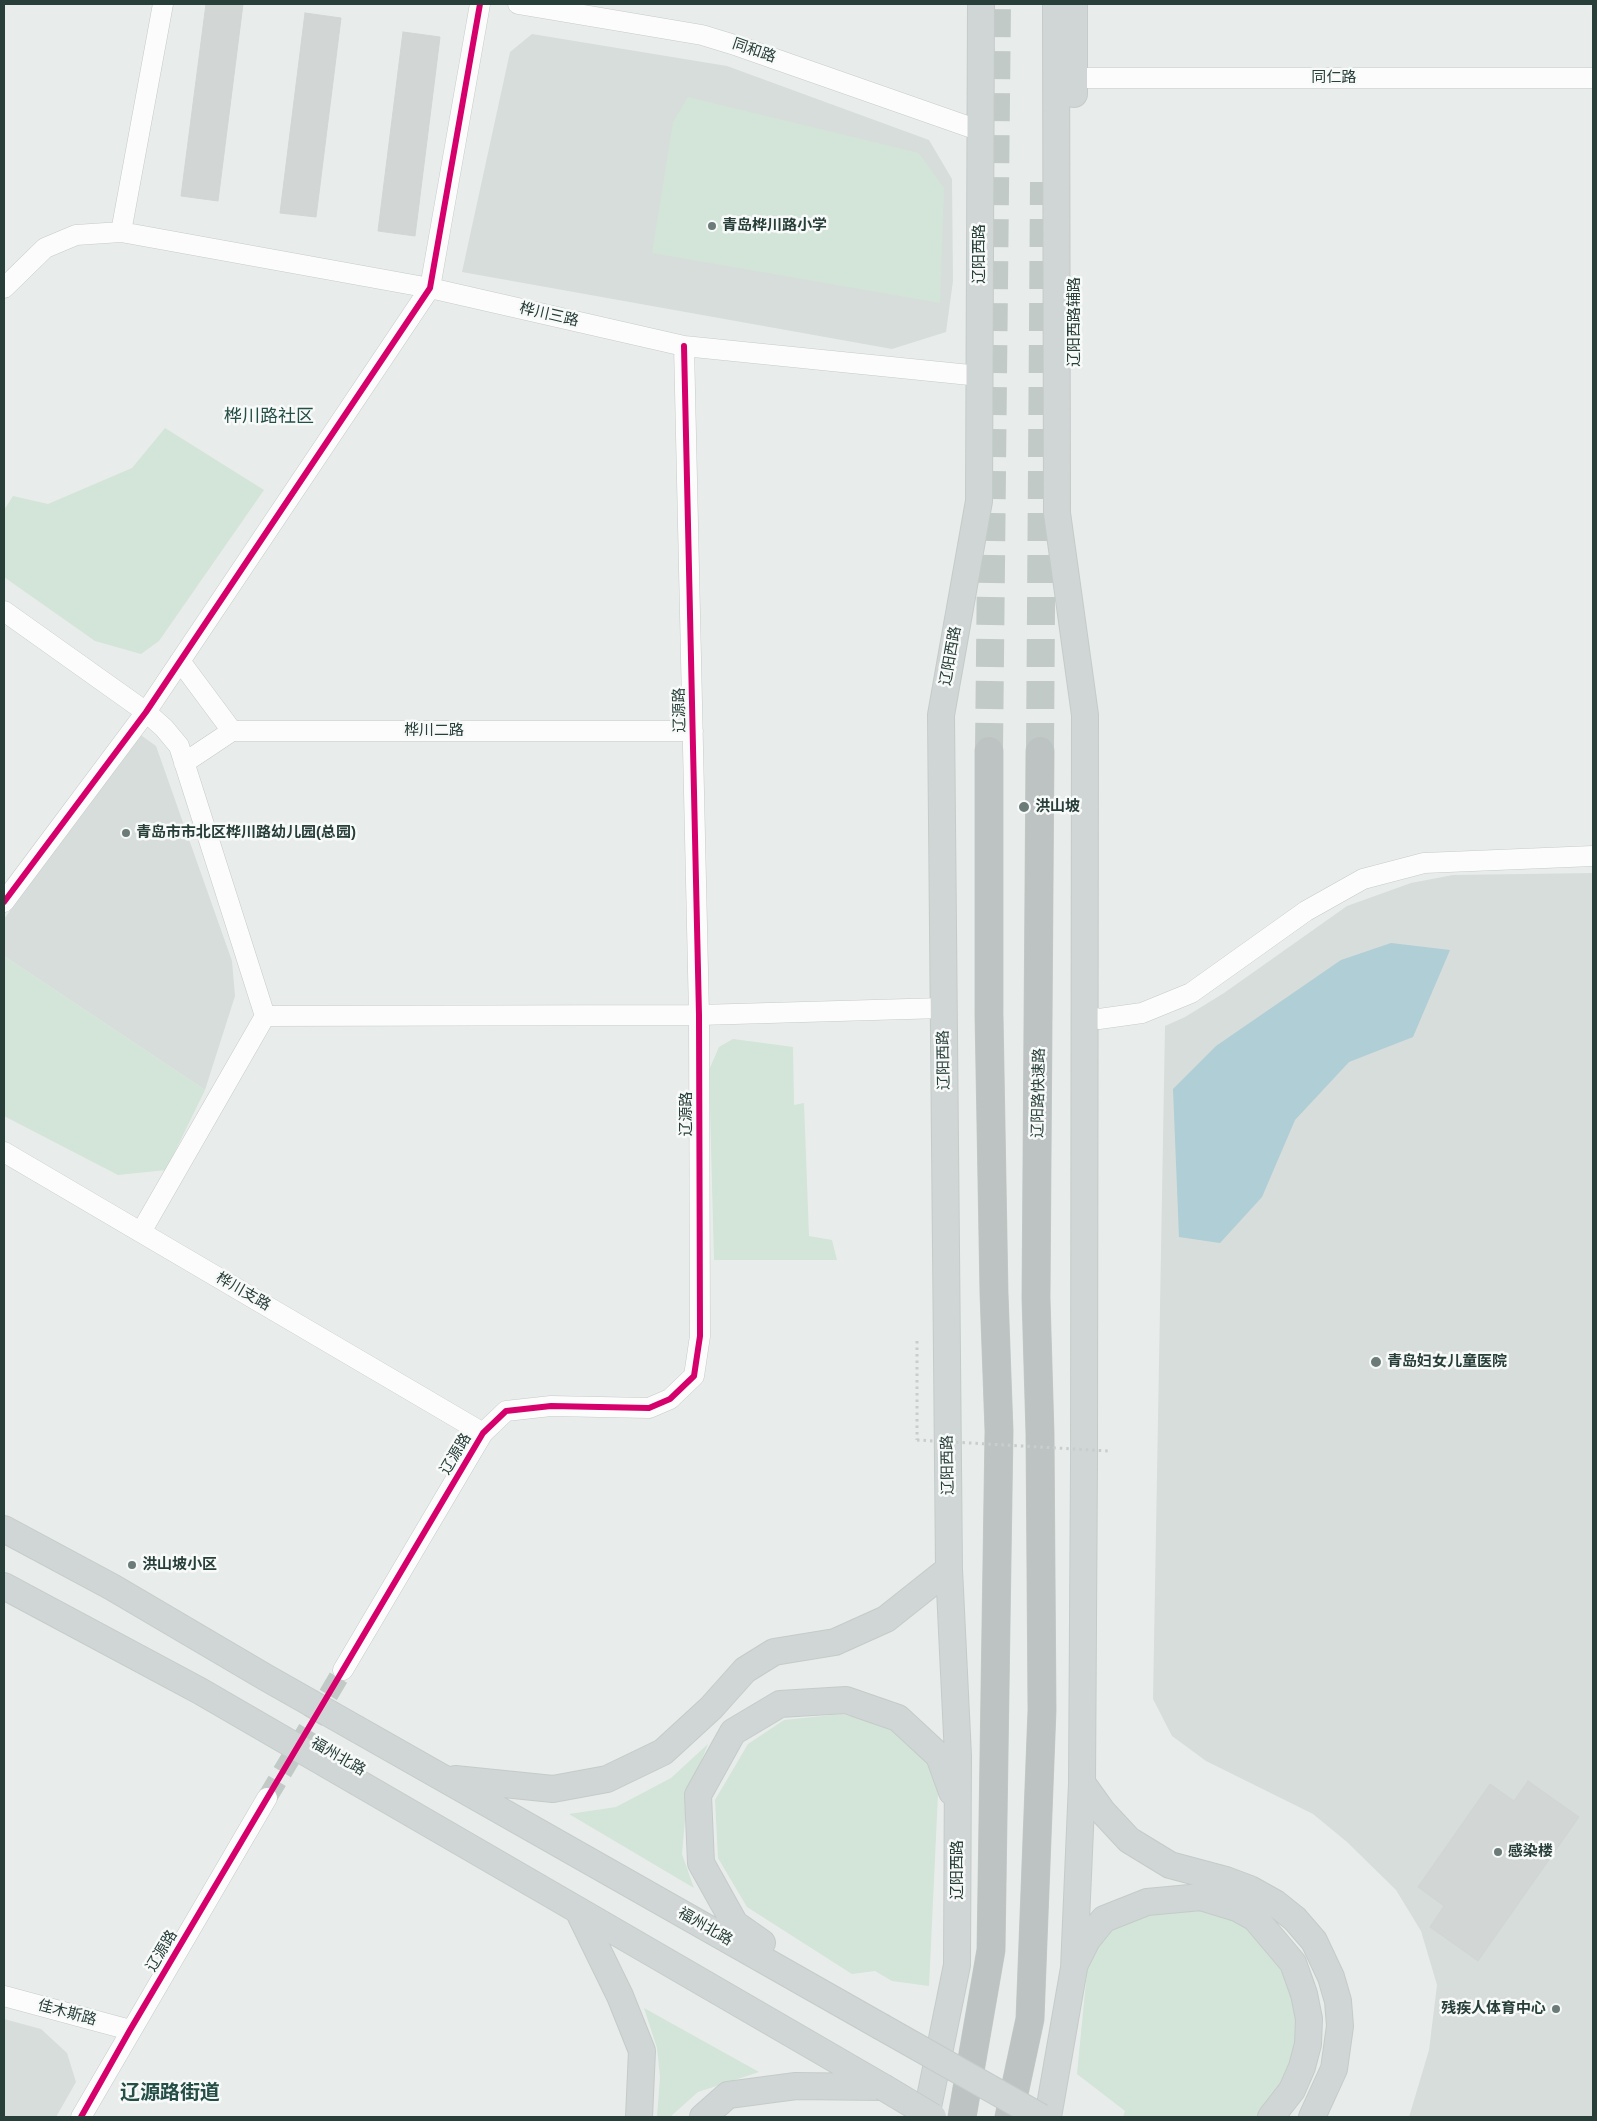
<!DOCTYPE html>
<html>
<head>
<meta charset="utf-8">
<style>
  body { margin:0 }
  #map { position:relative; width:1597px; height:2121px; overflow:hidden; background:#e8edeb; font-family:Helvetica,sans-serif }
  canvas { display:block }
  .frame { position:absolute; inset:0; border:5px solid #273e39; pointer-events:none }
</style>
</head>
<body>
<div id="map">
<canvas width="1597" height="2121"></canvas>
<div class="frame"></div>
</div>
<script>
const context = document.querySelector('canvas').getContext('2d');
context.lineJoin = 'round';
function fill(path, color) { context.fillStyle = color; context.fill(path, 'evenodd'); }
const shape = rows => new Path2D(rows.map(r => 'M' + r).join(''));
function trace(path, color, width, dash) { context.strokeStyle = color; context.lineWidth = width; context.lineCap = dash ? 'butt' : 'round'; context.setLineDash(dash || []); context.stroke(path); }
function write(font, color, halo, rows, align = 'center') {
  context.font = font + ' Helvetica,"Noto Sans SC",sans-serif'; context.lineWidth = 5; context.setLineDash([]); context.textBaseline = 'middle'; context.strokeStyle = halo; context.fillStyle = color; for (const [text, x, y, turn = 0] of rows) {
    context.save(); context.translate(x, y); context.rotate((+turn || 0) * Math.PI / 180); context.textAlign = isNaN(turn) ? turn : align; if (halo) context.strokeText(text, 0, 0); context.fillText(text, 0, 0); context.restore();
  }
}
fill(shape([
  [532,34,727,66,929,140,952,179,953,281,946,332,892,349,462,272,510,52],
  [138,733,156,746,232,961,235,996,205,1090,4,956,4,919],
  [1593,873,1593,2117,1409,2117,1429,2050,1437,1985,1421,1931,1396,1890,1347,1842,1313,1814,1206,1761,1172,1736,1153,1699,1165,1026,1185,1017,1224,993,1347,906,1411,883,1453,875],
  [4,2019,41,2029,67,2053,76,2082,56,2117,4,2117]
]), '#d7dddb');
fill(shape([
  [688,97,919,153,944,188,940,303,652,253,673,122],
  [165,428,264,490,159,641,141,654,95,641,4,577,4,510,13,496,48,504,132,468],
  [4,956,205,1090,166,1170,118,1175,4,1116],
  [733,1039,793,1047,794,1105,804,1103,809,1236,832,1240,837,1260,714,1260,709,1070,719,1047],
  [842,1714,892,1728,927,1758,938,1794,929,1986,892,1981,875,1971,852,1974,747,1907,718,1858,715,1800,748,1744,784,1720],
  [708,1744,687,1798,682,1854,694,1888,569,1814,616,1807,671,1778],
  [1194,1908,1230,1917,1255,1932,1284,1963,1302,2024,1289,2079,1258,2117,1123,2117,1125,2111,1077,2074,1088,1961,1099,1941,1118,1925,1155,1910],
  [644,2008,759,2072,698,2092,670,2117,657,2117,660,2077,657,2048]
]), '#d3e4d9');
fill(shape([
  [1391,943,1450,950,1413,1037,1349,1062,1295,1120,1262,1197,1220,1243,1179,1237,1173,1089,1216,1046,1341,960]
]), '#afced5');
const building = shape([
  [206,4,243,4,218,201,181,196,206,4],
  [305,13,341,18,316,217,280,213,305,13],
  [403,32,440,37,415,236,378,231,403,32],
  [1528,1781,1579,1817,1478,1961,1430,1927,1444,1906,1418,1887,1490,1784,1514,1801,1528,1781]
]);
fill(building, '#d2d6d5');
trace(building, '#d1d6d4', 1);
trace(shape([
  [267,1798,343,1670]
]), '#c1cac7', 20, [20, 10]);
trace(shape([
  [989,751,997,4],
  [1040,751,1044,182]
]), '#c1cac7', 28, [28, 14]);
const minor = shape([
  [518,4,702,35,738,46,981,131],
  [1074,78,1593,78],
  [121,232,163,4],
  [4,288,45,248,76,235,121,232,430,288,684,346,980,376],
  [4,611,146,712,164,728,179,746,265,1016,141,1232],
  [180,661,232,731],
  [184,763,232,731,693,731],
  [4,902,146,712,430,288,480,4],
  [1083,1014,1099,1019,1142,1013,1191,993,1306,911,1363,879,1424,863,1593,856],
  [265,1016,699,1015,943,1008],
  [4,1152,483,1433],
  [343,1670,483,1433,506,1411,551,1406,649,1408,670,1399,694,1376,700,1336,699,1015,684,346],
  [4,1996,130,2030],
  [81,2117,267,1798]
]);
const major = shape([
  [1074,4,1074,94],
  [4,1529,112,1587,265,1677,880,2026],
  [4,1586,200,1691,883,2087],
  [455,1779,553,1789,607,1779,663,1752,711,1708,745,1670,774,1652,835,1642,886,1619,949,1569],
  [1082,1783,1102,1811,1129,1840,1170,1865,1226,1880,1250,1889,1275,1903,1295,1919,1314,1941,1331,1977,1338,2001,1340,2026,1334,2069,1312,2117],
  [579,1912,620,1996,642,2051,639,2117],
  [762,1943,735,1924,701,1863,698,1795,733,1732,780,1704,846,1700,898,1718,939,1756,952,1792],
  [1076,1962,1087,1940,1104,1919,1147,1902,1201,1897,1237,1908,1255,1918,1293,1963,1304,1994,1309,2019,1308,2044,1302,2067,1292,2090,1271,2117],
  [703,2117,728,2095,796,2086,881,2087],
  [926,2117,957,1965,958,1756,949,1569,941,715,979,501,981,4],
  [1048,2117,1074,1968,1082,1783,1084,1462,1085,715,1057,513,1056,4]
]);
const highway = shape([
  [962,2117,991,1950,999,1431,994,1293,989,1014,989,751],
  [1009,2117,1030,2019,1042,1710,1040,1434,1036,1298,1040,751]
]);
trace(minor, '#c5cac8', 21);
trace(major, '#c4cbc9', 28);
trace(highway, '#c4cbc9', 29);
trace(shape([
  [917,1341,917,1440]
]), '#c7cecc', 3, [2.5, 4]);
trace(minor, '#fcfcfc', 20);
trace(major, '#d0d6d5', 26);
trace(highway, '#bdc3c2', 28);
const majorBridge = shape([
  [880,2026,1041,2117],
  [883,2087,933,2117]
]);
trace(majorBridge, '#c4cbc9', 28, []);
trace(shape([
  [917,1440,1109,1451]
]), '#c7cecc', 3, [2.5, 4]);
trace(majorBridge, '#d0d6d5', 26);
trace(shape([
  [4,902,146,712,430,288,480,4],
  [81,2117,130,2030,483,1433,506,1411,551,1406,649,1408,670,1399,694,1376,700,1336,699,1015,684,346]
]), '#d6006c', 6);
for (const [x, y, r, color] of [
  [712,226,5,"#6b7b77"],
  [1024,807,6,"#6b7b77"],
  [126,833,5,"#6b7b77"],
  [1376,1362,6,"#6b7b77"],
  [132,1565,5,"#6b7b77"],
  [1498,1852,5,"#6b7b77"],
  [1556,2009,5,"#6b7b77"]
]) { const dot = new Path2D(); dot.arc(x, y, r, 0, 2 * Math.PI); context.fillStyle = color; context.fill(dot); trace(dot, '#f7faf9', 2); }
write('15px', '#273e39', '#f7faf9', [
  ["同和路",754,51,19],
  ["同仁路",1334,78],
  ["辽阳西路",980,254,-90],
  ["桦川三路",549,315,13],
  ["辽阳西路辅路",1075,322,-90],
  ["辽阳西路",951,656,-80],
  ["辽源路",680,710,-91],
  ["桦川二路",434,731],
  ["辽阳西路",944,1060,-91],
  ["辽阳路快速路",1039,1093,-89],
  ["辽源路",687,1114,-90],
  ["桦川支路",243,1292,30],
  ["辽源路",456,1454,-59],
  ["辽阳西路",948,1465,-91],
  ["福州北路",338,1757,30],
  ["辽阳西路",958,1870,-90],
  ["福州北路",705,1927,30],
  ["辽源路",162,1951,-59],
  ["佳木斯路",67,2013,15]
]);
write('bold 15px', '#273e39', '#f7faf9', [
  ["青岛桦川路小学",722,226],
  ["洪山坡",1035,807],
  ["青岛市市北区桦川路幼儿园(总园)",136,833],
  ["青岛妇女儿童医院",1387,1362],
  ["洪山坡小区",142,1565],
  ["感染楼",1508,1852],
  ["残疾人体育中心",1546,2009,"right"]
], 'left');
write('18px', '#254e46', '#f7faf9', [
  ["桦川路社区",269,417]
]);
write('bold 20px', '#254e46', '#f7faf9', [
  ["辽源路街道",170,2093]
]);
</script>
</body>
</html>
